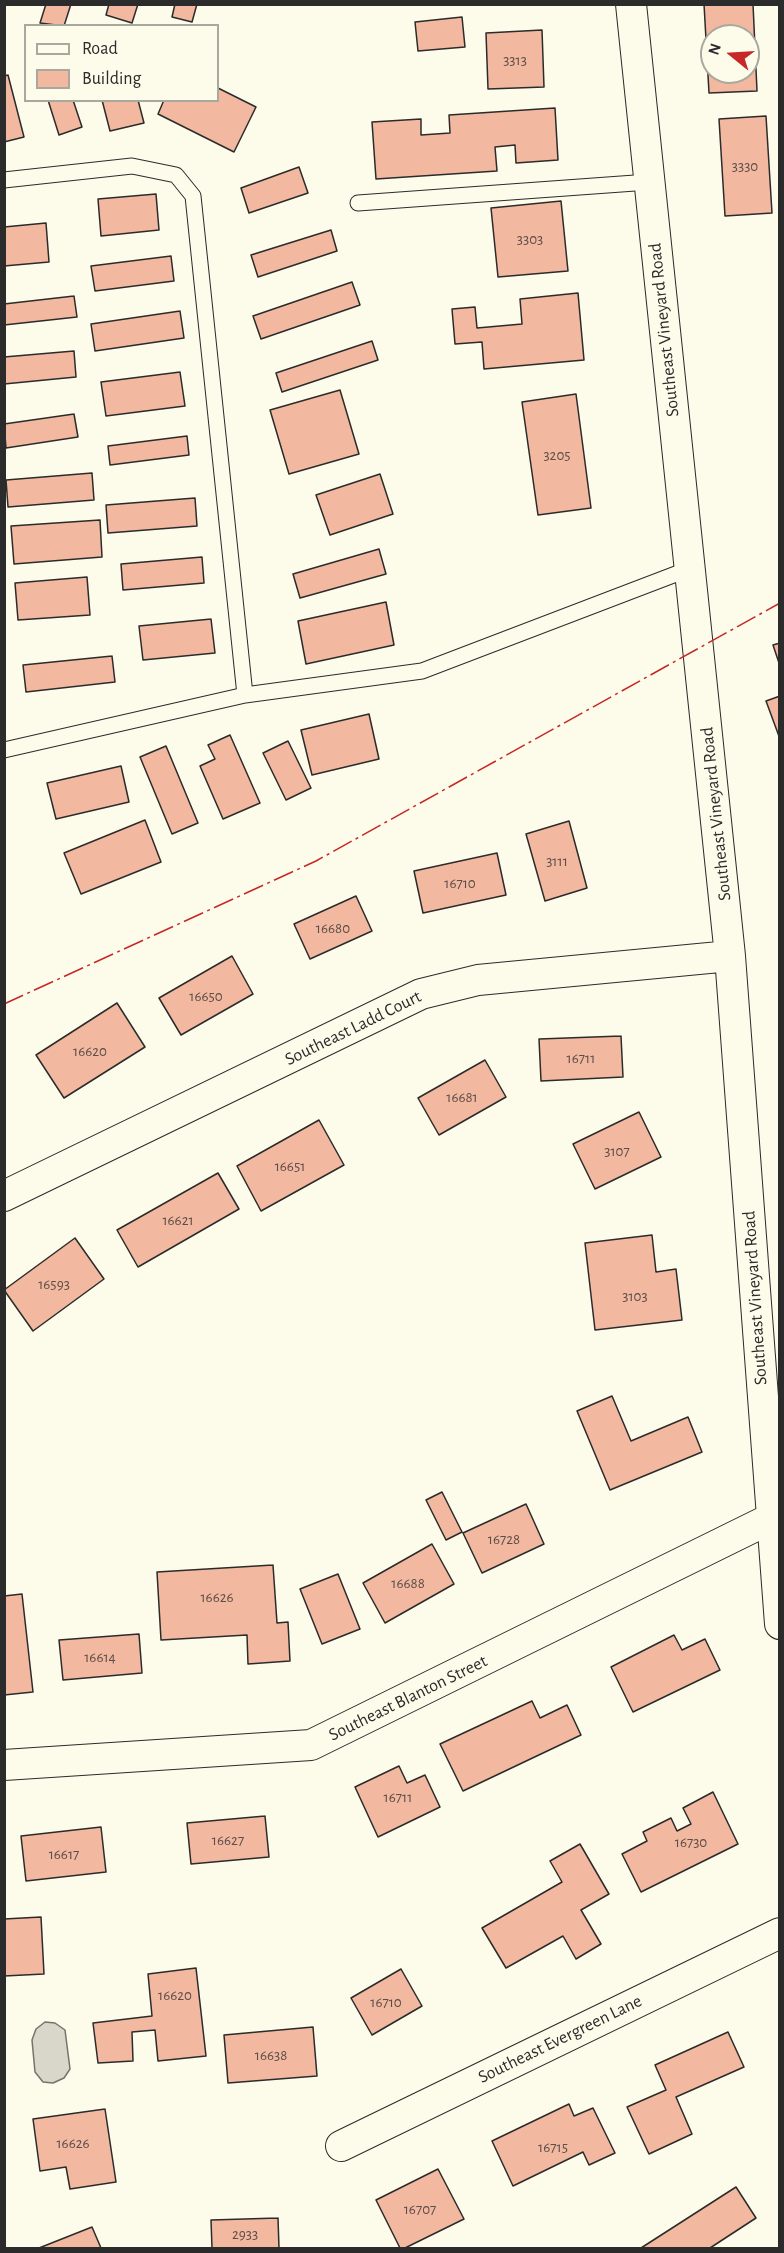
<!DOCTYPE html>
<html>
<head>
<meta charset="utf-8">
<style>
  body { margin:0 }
  #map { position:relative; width:784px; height:2253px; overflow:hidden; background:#fdfbea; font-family:"Alegreya Sans",sans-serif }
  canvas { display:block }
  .frame { position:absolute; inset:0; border:6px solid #2b2b2b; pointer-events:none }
  .legend { position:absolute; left:24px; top:24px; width:195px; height:78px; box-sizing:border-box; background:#fdfbea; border:2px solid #a9a89e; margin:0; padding:8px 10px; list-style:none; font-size:18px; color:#2b2b2b }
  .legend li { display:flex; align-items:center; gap:12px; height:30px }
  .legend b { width:30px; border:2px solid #a9a89e }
  .north { position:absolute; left:700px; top:24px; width:60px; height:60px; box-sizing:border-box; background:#fdfbea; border:2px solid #a9a89e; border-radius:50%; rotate:288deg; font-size:16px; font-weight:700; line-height:24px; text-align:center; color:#2b2b2b }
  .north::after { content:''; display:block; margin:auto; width:21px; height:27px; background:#c62828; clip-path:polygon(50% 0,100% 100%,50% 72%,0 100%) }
</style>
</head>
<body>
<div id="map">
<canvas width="784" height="2253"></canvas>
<div class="frame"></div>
<ul class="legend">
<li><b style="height:8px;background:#fdfbea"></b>Road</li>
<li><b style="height:16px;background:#f2b8a0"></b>Building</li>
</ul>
<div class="north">N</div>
</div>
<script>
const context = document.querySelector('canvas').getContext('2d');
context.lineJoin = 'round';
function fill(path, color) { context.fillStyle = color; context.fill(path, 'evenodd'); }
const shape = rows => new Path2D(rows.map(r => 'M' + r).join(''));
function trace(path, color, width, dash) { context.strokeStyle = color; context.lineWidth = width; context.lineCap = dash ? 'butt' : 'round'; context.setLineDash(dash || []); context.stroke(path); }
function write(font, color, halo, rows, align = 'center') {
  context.font = font + ' "Alegreya Sans",sans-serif'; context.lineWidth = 4.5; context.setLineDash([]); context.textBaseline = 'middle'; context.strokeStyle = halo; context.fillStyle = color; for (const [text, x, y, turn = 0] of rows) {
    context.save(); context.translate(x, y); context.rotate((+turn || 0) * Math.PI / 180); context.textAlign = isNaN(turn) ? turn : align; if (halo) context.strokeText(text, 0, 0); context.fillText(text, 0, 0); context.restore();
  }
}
const water = shape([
  [45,2022,55,2023,65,2030,70,2069,64,2078,53,2083,43,2082,35,2072,32,2040,36,2029,45,2022]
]);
fill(water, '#d8d7c9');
trace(water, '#74746e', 1.5);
const building = shape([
  [46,4,71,4,64,26,40,23,46,4],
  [109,4,138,4,132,23,106,15,109,4],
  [175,4,197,4,192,22,172,17,175,4],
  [704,4,753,4,757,91,709,93,704,4],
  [712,36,748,36,748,72,712,72,712,36],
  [462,17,465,47,418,51,415,22,462,17],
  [542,30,544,87,488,89,486,33,542,30],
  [8,75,24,137,4,142,4,76,8,75],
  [218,88,256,107,234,152,158,114,164,100,218,100,218,88],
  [48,100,73,100,82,127,59,135,48,100],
  [102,100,138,100,144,123,110,131,102,100],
  [555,108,558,160,516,163,515,145,495,147,497,171,376,179,372,122,421,119,421,135,450,133,449,115,555,108],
  [766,116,772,213,725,216,719,119,766,116],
  [299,167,308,193,249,213,241,188,299,167],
  [156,194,159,230,101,236,98,199,156,194],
  [561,201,568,271,498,277,491,208,561,201],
  [46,223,49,262,4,266,4,227,46,223],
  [331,230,337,251,258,277,251,255,331,230],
  [171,256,174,281,95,291,91,266,171,256],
  [352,282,360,305,261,339,253,316,352,282],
  [578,293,584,360,484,369,482,342,455,344,452,309,475,307,477,328,522,324,520,299,578,293],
  [74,296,77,317,4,325,4,304,74,296],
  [180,311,184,338,95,351,91,324,180,311],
  [372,341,378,360,282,392,276,373,372,341],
  [74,351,76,377,4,384,4,357,74,351],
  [180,372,185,406,106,416,101,382,180,372],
  [340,390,359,454,289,474,270,410,340,390],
  [576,394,591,508,538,515,522,402,576,394],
  [74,414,78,437,6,448,4,424,74,414],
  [187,436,189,455,110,465,108,446,187,436],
  [92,473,94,500,8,507,6,480,92,473],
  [380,474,393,514,330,535,316,495,380,474],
  [195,498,197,526,108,533,106,505,195,498],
  [100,520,102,557,14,564,11,526,100,520],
  [379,549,386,574,300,598,293,574,379,549],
  [202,557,204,583,123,590,121,564,202,557],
  [87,577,90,615,18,620,15,583,87,577],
  [386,602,394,645,306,664,298,621,386,602],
  [211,619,215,653,143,660,139,626,211,619],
  [780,643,780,666,773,645,780,643],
  [112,656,115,682,26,692,23,665,112,656],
  [780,696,780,739,766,701,780,696],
  [369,714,379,759,312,775,301,730,369,714],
  [230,735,260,803,223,819,200,766,215,759,208,745,230,735],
  [288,741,311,788,286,800,263,753,288,741],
  [166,746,198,823,172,834,140,757,166,746],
  [121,766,129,802,56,819,47,783,121,766],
  [145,820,161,862,81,894,64,853,145,820],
  [569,821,587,888,545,901,526,834,569,821],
  [497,853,506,895,423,913,414,871,497,853],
  [356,896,372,931,310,959,294,924,356,896],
  [232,956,253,994,181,1035,159,998,232,956],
  [117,1003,145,1047,64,1098,36,1055,117,1003],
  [621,1036,623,1077,541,1081,539,1039,621,1036],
  [485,1060,506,1097,439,1135,418,1098,485,1060],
  [639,1112,661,1157,595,1189,573,1144,639,1112],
  [319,1120,344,1165,261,1211,237,1166,319,1120],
  [218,1173,239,1209,138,1267,117,1230,218,1173],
  [652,1235,656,1272,676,1269,682,1320,595,1330,585,1243,652,1235],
  [75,1238,104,1279,33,1331,4,1290,75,1238],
  [612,1396,631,1441,688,1417,702,1452,610,1490,577,1411,612,1396],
  [442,1492,462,1532,446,1540,426,1500,442,1492],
  [526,1504,544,1544,482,1573,463,1533,526,1504],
  [432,1544,454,1584,385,1623,363,1583,432,1544],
  [273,1565,277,1623,288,1622,290,1661,248,1664,247,1635,161,1640,157,1572,273,1565],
  [338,1574,360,1629,322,1644,300,1589,338,1574],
  [22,1594,33,1692,4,1695,4,1596,22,1594],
  [139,1634,142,1673,63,1680,59,1640,139,1634],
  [674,1635,682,1650,705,1639,720,1670,633,1712,611,1667,674,1635],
  [532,1701,540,1718,567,1705,581,1735,463,1791,440,1744,532,1701],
  [399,1766,407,1783,425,1775,440,1807,378,1837,355,1787,399,1766],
  [713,1792,738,1844,641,1892,622,1854,647,1841,643,1832,671,1818,677,1831,691,1824,683,1808,713,1792],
  [265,1816,269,1857,191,1864,187,1823,265,1816],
  [101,1827,106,1872,26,1881,21,1836,101,1827],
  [580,1844,609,1894,581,1910,601,1944,576,1959,563,1936,506,1968,482,1928,562,1882,550,1861,580,1844],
  [41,1917,44,1974,4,1976,4,1919,41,1917],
  [196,1968,206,2056,158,2061,155,2030,132,2032,133,2061,98,2063,93,2023,152,2016,148,1974,196,1968],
  [401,1969,422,2006,372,2035,351,1998,401,1969],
  [313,2027,317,2076,228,2083,224,2035,313,2027],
  [728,2032,744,2067,676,2097,692,2134,649,2154,627,2107,666,2090,655,2065,728,2032],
  [569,2104,574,2116,593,2108,615,2153,589,2165,583,2152,513,2186,492,2141,569,2104],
  [105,2109,116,2182,70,2189,66,2167,40,2171,33,2119,105,2109],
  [438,2169,464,2219,405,2248,400,2248,376,2200,438,2169],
  [736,2187,756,2218,710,2248,641,2248,736,2187],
  [278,2218,279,2248,212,2248,211,2220,278,2218],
  [92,2227,101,2248,39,2248,92,2227]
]);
fill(building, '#f2b8a0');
trace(building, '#2b2b2b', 1.5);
const lane = shape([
  [4,180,132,166,176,175,193,196,245,695],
  [358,203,649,182],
  [4,750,245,695,422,671,689,569]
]);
const street = shape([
  [631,4,730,956,780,1624],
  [4,1196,421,994,478,980,730,956],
  [4,1765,311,1745,780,1514],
  [341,2146,780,1933]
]);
trace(lane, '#2b2b2b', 17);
trace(street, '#2b2b2b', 32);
trace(lane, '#fdfbea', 15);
trace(street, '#fdfbea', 30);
trace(shape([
  [4,1004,316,861,780,603]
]), '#c62828', 1.5, [21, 4.5, 3, 4.5]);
write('15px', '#5d4e48', null, [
  ["3313",515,60],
  ["3330",745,166],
  ["3303",530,239],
  ["3205",557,455],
  ["3111",557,861],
  ["16710",460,883],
  ["16680",333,928],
  ["16650",206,996],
  ["16620",90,1051],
  ["16711",581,1058],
  ["16681",462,1097],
  ["3107",617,1151],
  ["16651",290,1166],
  ["16621",178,1220],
  ["16593",54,1284],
  ["3103",635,1296],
  ["16728",504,1539],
  ["16688",408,1583],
  ["16626",217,1597],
  ["16614",100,1657],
  ["16711",398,1797],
  ["16627",228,1840],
  ["16730",691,1842],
  ["16617",64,1854],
  ["16620",175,1995],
  ["16710",386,2002],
  ["16638",271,2055],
  ["16626",73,2143],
  ["16715",553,2147],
  ["16707",420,2209],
  ["2933",245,2234]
]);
write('18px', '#2b2b2b', '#fdfbea', [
  ["Southeast Vineyard Road",664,330,-96],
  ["Southeast Vineyard Road",716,814,-96],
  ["Southeast Ladd Court",353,1028,-26],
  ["Southeast Vineyard Road",755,1298,-94],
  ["Southeast Blanton Street",408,1698,-26],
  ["Southeast Evergreen Lane",560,2039,-26]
]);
</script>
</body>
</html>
